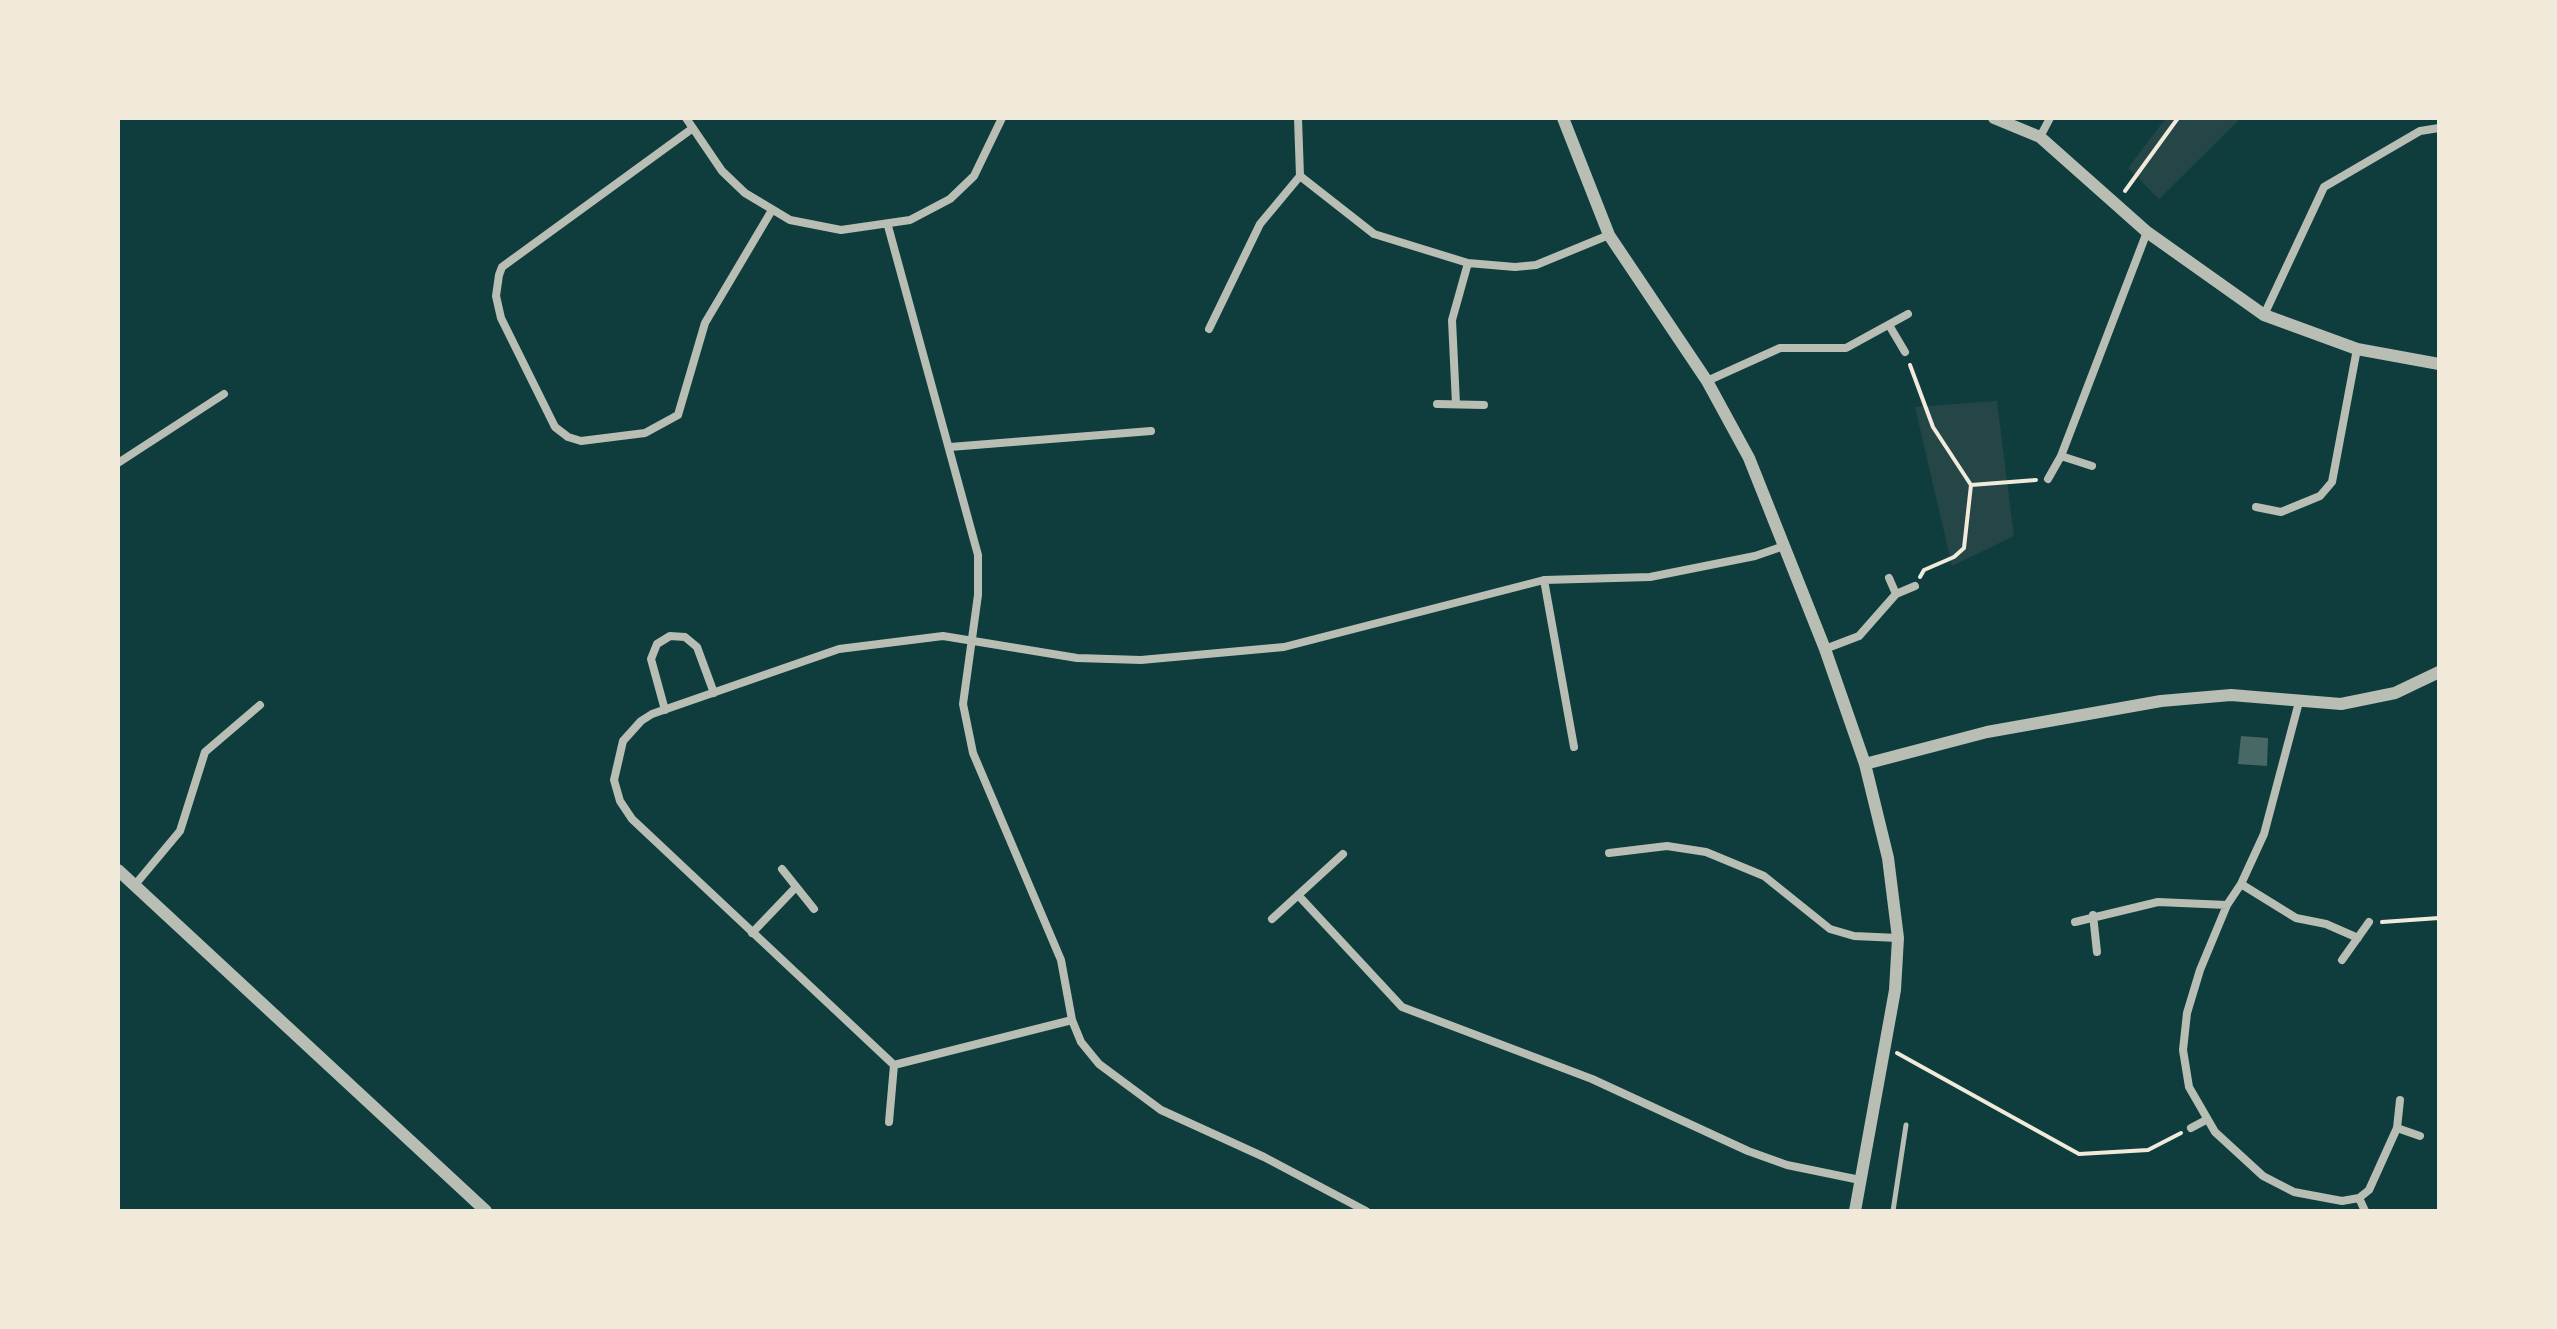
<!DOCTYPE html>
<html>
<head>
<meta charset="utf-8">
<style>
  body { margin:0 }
  #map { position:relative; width:2557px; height:1329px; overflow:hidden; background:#0f3d3e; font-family:"Asap Condensed",sans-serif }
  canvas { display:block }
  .frame { position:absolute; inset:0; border:120px solid #f1e9da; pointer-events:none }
</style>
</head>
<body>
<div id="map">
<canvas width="2557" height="1329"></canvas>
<div class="frame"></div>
</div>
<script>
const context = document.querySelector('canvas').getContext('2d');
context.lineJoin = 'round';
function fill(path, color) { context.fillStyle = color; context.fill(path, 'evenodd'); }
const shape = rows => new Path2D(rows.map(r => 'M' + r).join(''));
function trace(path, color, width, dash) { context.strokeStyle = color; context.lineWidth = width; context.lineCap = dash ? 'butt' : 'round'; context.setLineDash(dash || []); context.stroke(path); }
fill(shape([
  [2166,118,2241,118,2159,199,2128,168],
  [1997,401,2014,536,1952,566,1915,407]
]), '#244646');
fill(shape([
  [2241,736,2268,738,2267,766,2238,764]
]), '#486865');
trace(shape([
  [2125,191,2178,118],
  [1910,365,1933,427,1971,485],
  [1920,577,1924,570,1954,557,1964,548,1971,485,2036,480],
  [2382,922,2439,918],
  [1897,1053,2079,1154,2148,1150,2181,1133]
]), '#f1e9da', 4);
trace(shape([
  [1893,1211,1906,1125]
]), '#b8beb3', 5);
trace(shape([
  [686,118,722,171,745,193,790,220,841,230,910,220,950,199,974,176,1002,118],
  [1298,118,1300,176,1374,234,1468,263,1515,267,1536,265,1609,235],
  [693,128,502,267,499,275,496,296,501,318,555,427,568,437,581,441,645,433,678,415,705,323,772,210],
  [2040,137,2050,118],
  [888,226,978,555,978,595,963,704,973,753,1061,960,1072,1020,1081,1042,1099,1064,1161,1110,1264,1157,1366,1211],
  [2264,315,2324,187,2420,131,2439,128],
  [1889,325,1905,352],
  [1209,329,1260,224,1300,176],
  [1707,381,1780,348,1846,348,1908,314],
  [1437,404,1484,405],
  [1456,404,1452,320,1468,263],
  [950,447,1151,431],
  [2061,456,2092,466],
  [118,463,224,394],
  [2048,479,2061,456,2147,232],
  [2256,507,2281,512,2320,496,2332,482,2357,349],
  [1889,578,1896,594],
  [1544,580,1574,747],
  [1825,649,1859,636,1896,594,1915,586],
  [2299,702,2264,834,2241,884,2227,905,2200,970,2187,1013,2183,1050,2189,1087,2215,1132,2263,1176,2294,1192,2342,1201,2359,1198,2369,1190,2397,1128,2400,1100],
  [665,710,651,659,657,644,670,636,685,637,697,647,714,693],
  [1609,853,1667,846,1706,852,1764,876,1830,929,1854,936,1898,938],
  [782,869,814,909],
  [2241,884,2296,918,2326,924,2358,938],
  [134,886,180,831,205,752,260,705],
  [1298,895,1402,1007,1592,1079,1748,1151,1787,1165,1860,1180],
  [2093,915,2097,952],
  [1272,919,1343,854],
  [2075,922,2158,902,2227,905],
  [752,933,796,887],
  [2342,960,2369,922],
  [1072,1020,894,1065,632,819,620,801,614,780,623,741,641,721,652,714,839,649,943,636,1077,658,1141,660,1284,647,1544,580,1650,577,1755,556,1784,546],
  [889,1122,894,1065],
  [2191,1128,2206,1120],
  [2397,1128,2420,1136],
  [2359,1198,2365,1211]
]), '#b8beb3', 8);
trace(shape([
  [1563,118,1609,235,1707,381,1749,458,1825,649,1865,764,1888,858,1898,938,1895,990,1855,1211],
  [1994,118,2040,137,2147,232,2264,315,2357,349,2439,364],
  [1865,764,1987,732,2161,701,2231,695,2341,704,2395,693,2439,672],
  [118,870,486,1211]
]), '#b8beb3', 12);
</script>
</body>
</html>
